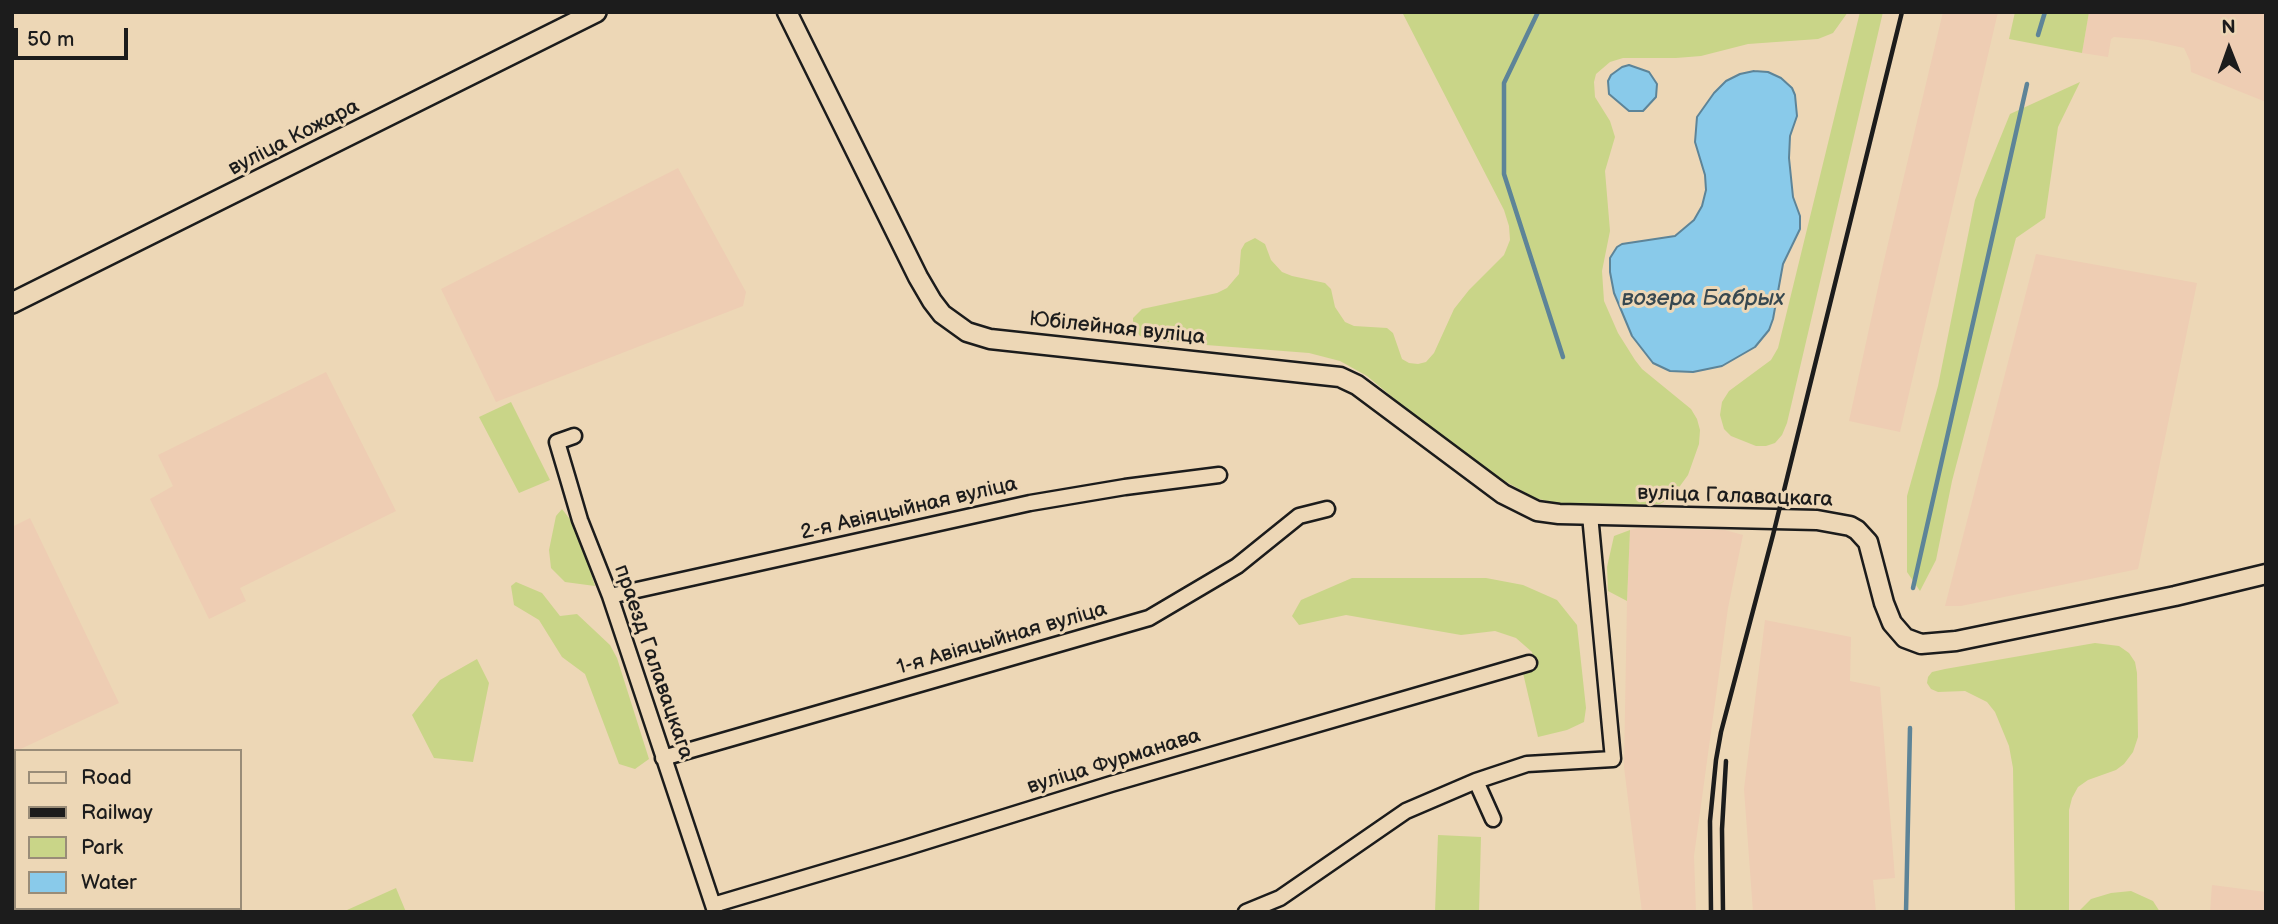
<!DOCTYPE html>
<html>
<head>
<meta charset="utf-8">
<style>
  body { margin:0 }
  #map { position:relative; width:2278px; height:924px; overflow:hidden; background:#edd7b6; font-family:"Balsamiq Sans",sans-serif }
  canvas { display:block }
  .frame { position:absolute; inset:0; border:14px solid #1c1c1c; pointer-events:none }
  .legend { position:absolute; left:14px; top:749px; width:228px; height:161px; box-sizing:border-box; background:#edd7b6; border:2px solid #998c78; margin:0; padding:9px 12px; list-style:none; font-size:21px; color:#1c1c1c }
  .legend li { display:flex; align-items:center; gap:14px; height:35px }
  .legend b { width:35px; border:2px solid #998c78 }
  .north { position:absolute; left:2194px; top:14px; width:70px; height:70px; -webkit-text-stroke:5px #edd7b6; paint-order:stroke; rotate:359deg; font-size:19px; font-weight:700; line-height:28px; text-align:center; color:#1c1c1c }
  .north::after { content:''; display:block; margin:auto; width:24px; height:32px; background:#1c1c1c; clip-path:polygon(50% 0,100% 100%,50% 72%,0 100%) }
  .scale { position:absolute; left:14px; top:28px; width:114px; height:32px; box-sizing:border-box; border:4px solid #1c1c1c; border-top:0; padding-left:9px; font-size:21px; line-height:24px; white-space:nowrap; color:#1c1c1c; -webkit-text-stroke:5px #edd7b6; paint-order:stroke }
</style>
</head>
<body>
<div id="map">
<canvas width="2278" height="924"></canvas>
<div class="frame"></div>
<ul class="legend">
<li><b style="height:9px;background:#edd7b6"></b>Road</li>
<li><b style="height:9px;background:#1c1c1c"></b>Railway</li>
<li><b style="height:19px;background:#c9d588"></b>Park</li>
<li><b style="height:19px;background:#89caea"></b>Water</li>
</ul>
<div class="north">N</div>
<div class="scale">50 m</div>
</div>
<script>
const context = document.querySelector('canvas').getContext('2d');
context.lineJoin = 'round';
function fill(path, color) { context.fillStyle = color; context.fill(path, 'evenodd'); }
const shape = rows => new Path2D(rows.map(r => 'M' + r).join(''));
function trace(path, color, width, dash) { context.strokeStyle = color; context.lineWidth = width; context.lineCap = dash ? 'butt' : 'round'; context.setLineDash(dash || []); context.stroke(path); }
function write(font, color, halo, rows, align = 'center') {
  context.font = font + ' "Balsamiq Sans",sans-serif'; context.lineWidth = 6; context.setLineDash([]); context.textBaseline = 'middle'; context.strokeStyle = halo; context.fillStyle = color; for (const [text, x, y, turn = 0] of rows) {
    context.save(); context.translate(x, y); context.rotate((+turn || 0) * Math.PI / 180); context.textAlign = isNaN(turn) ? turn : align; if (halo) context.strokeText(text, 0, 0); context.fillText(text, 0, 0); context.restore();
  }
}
fill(shape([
  [1943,12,1998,12,1900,432,1849,421,1882,269],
  [2089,12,2266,12,2266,102,2191,72,2190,61,2184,48,2148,40,2114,37,2111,39,2108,57,2082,53],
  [678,168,746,292,743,306,496,402,441,289],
  [2036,254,2197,283,2138,569,1961,606,1945,606],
  [326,372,396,511,240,588,246,601,209,619,150,499,173,486,158,455],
  [30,518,119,703,12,753,12,527],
  [1639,528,1725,530,1743,535,1728,608,1694,856,1696,912,1642,912,1624,767,1627,601,1630,530],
  [1765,620,1851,637,1850,681,1880,687,1895,878,1873,880,1876,912,1753,912,1744,789],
  [2212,885,2266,892,2266,912,2210,912]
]), '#eecdb3');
fill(shape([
  [1402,12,1848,12,1833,33,1818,39,1748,44,1701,56,1676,58,1623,58,1610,62,1596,74,1594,82,1595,97,1610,121,1615,137,1605,171,1610,231,1602,271,1604,301,1618,333,1635,360,1642,369,1691,409,1697,419,1700,430,1699,444,1688,475,1672,497,1660,504,1597,506,1556,503,1535,498,1494,475,1432,430,1367,376,1340,361,1309,353,1155,341,1140,336,1133,328,1133,318,1142,309,1217,293,1227,288,1239,274,1241,250,1245,243,1255,238,1265,244,1271,260,1282,272,1292,276,1325,283,1331,289,1335,307,1345,322,1354,326,1387,328,1393,333,1402,359,1409,363,1418,364,1426,362,1434,353,1454,309,1469,290,1504,255,1510,240,1509,226,1504,210],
  [1860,12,1883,12,1787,423,1782,435,1775,443,1766,446,1756,446,1731,436,1724,429,1720,415,1722,402,1729,391,1771,360,1778,348],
  [2015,12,2089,12,2082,53,2009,39],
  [2080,82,2058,127,2045,218,2016,238,1952,481,1936,560,1920,591,1907,572,1907,496,1938,386,1975,200,2010,114],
  [511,402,550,480,519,493,479,417],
  [562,509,576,527,595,586,565,582,551,568,549,550,556,516],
  [1630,530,1627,601,1608,591,1607,567,1614,536],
  [1352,578,1486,578,1523,585,1557,600,1577,625,1586,708,1584,722,1567,730,1538,737,1523,673,1534,668,1532,652,1516,638,1495,631,1461,635,1346,615,1299,625,1292,616,1301,600],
  [516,582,542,593,560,616,577,614,610,645,617,658,649,759,635,769,619,764,585,674,562,657,539,620,514,605,511,586],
  [2095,643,2119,646,2129,653,2135,662,2137,673,2138,737,2133,752,2124,764,2116,770,2088,780,2078,787,2072,798,2069,810,2069,912,2015,912,2013,768,2009,746,1995,712,1987,702,1965,691,1938,692,1931,689,1927,683,1928,677,1932,672,1945,669],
  [477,659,489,683,473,762,434,758,412,715,440,680],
  [1438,835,1481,837,1479,912,1435,912],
  [396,888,406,912,347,912,347,910],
  [2131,891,2153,901,2160,912,2078,912,2091,899,2111,893]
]), '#c9d588');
const water = shape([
  [1629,65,1649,72,1657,84,1656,97,1643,111,1629,111,1609,94,1608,81,1611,75,1622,67,1629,65],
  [1754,71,1768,72,1781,78,1792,88,1795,95,1797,116,1790,136,1789,158,1793,197,1800,216,1800,229,1783,264,1773,319,1769,330,1755,347,1722,366,1693,372,1670,371,1653,363,1632,336,1614,293,1610,272,1610,258,1617,247,1622,244,1675,236,1694,220,1702,206,1706,190,1705,175,1695,142,1697,117,1714,93,1726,81,1740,74,1754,71]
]);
fill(water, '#89caea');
trace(water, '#5d8498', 2);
trace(shape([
  [1538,12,1504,83,1504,174,1563,357],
  [2038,35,2045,12],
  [1913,588,2027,84],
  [1906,912,1910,728]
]), '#5d8498', 4.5);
const minor = shape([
  [574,436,557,442,568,479,580,520,610,596,715,911],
  [610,596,1030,503,1125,487,1219,475],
  [663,758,1149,618,1237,566,1299,516,1327,509],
  [1476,781,1493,819],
  [713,905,905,848,1111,784,1529,663],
  [1246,912,1280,898,1406,811,1476,781,1527,764,1613,759,1590,515]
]);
const tertiary = shape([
  [787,12,918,277,932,301,942,314,967,332,990,339,1340,377,1357,385,1503,494,1537,511,1559,514,1817,520,1850,526,1857,530,1868,542,1884,603,1892,623,1905,638,1921,644,1956,641,2175,596,2266,574]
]);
const secondary = shape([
  [12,303,596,12]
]);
trace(minor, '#1c1c1c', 19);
trace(tertiary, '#1c1c1c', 23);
trace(secondary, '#1c1c1c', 24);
trace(minor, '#edd7b6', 14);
trace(tertiary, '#edd7b6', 18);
trace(secondary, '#edd7b6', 19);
trace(shape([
  [1711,912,1710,821,1716,760,1721,732,1773,535,1902,12],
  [1723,912,1722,829,1726,761]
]), '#1c1c1c', 4.5);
write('21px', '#1c1c1c', '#edd7b6', [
  ["вуліца Кожара",294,138,-27],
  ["Юбілейная вуліца",1117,329,6],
  ["вуліца Галавацкага",1735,497,2],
  ["2-я Авіяцыйная вуліца",909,509,-13],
  ["1-я Авіяцыйная вуліца",1002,639,-16],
  ["праезд Галавацкага",653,662,71],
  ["вуліца Фурманава",1114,762,-17]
]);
write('italic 23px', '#374850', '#edd7b6', [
  ["возера Бабрых",1703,299]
]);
</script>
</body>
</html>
